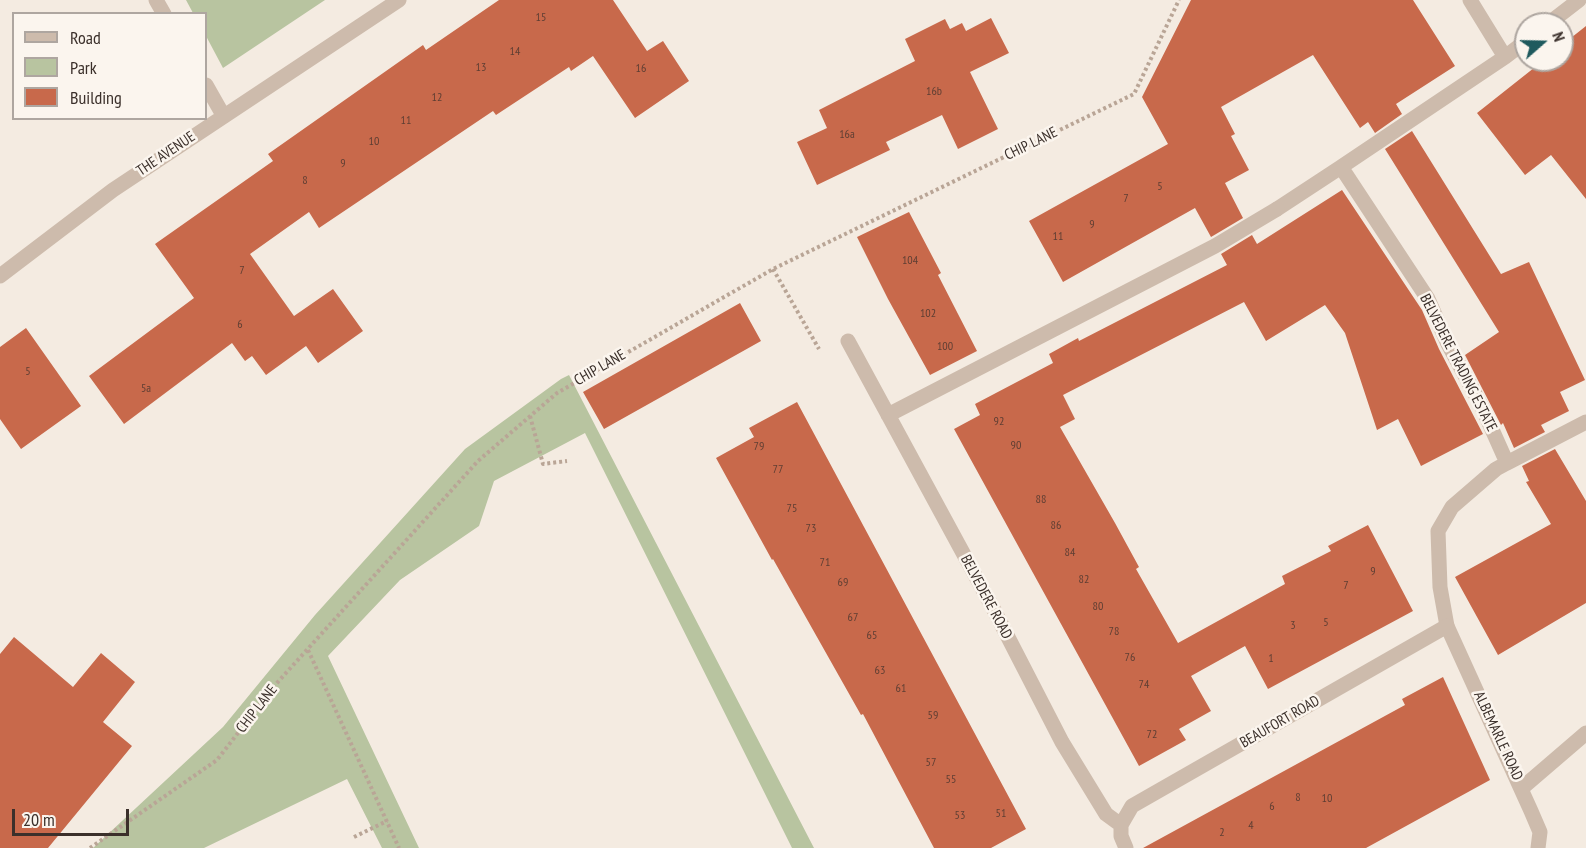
<!DOCTYPE html>
<html>
<head>
<meta charset="utf-8">
<style>
  body { margin:0 }
  #map { position:relative; width:1586px; height:848px; overflow:hidden; background:#f4ebe1; font-family:"PT Sans Narrow",sans-serif }
  canvas { display:block }
  .legend { position:absolute; left:12px; top:12px; width:195px; height:108px; box-sizing:border-box; background:#fbf5ee; border:2px solid #aea6a0; margin:0; padding:8px 10px; list-style:none; font-size:18px; color:#3b302b }
  .legend li { display:flex; align-items:center; gap:12px; height:30px }
  .legend b { width:30px; border:2px solid #aea6a0 }
  .north { position:absolute; left:1514px; top:12px; width:60px; height:60px; box-sizing:border-box; background:#fbf5ee; border:2px solid #aea6a0; border-radius:50%; rotate:70deg; font-size:16px; font-weight:700; line-height:24px; text-align:center; color:#3b302b }
  .north::after { content:''; display:block; margin:auto; width:21px; height:27px; background:#1f5a5e; clip-path:polygon(50% 0,100% 100%,50% 72%,0 100%) }
  .scale { position:absolute; left:12px; top:809px; width:117px; height:27px; box-sizing:border-box; border:3px solid #3b302b; border-top:0; padding-left:8px; font-size:18px; line-height:21px; white-space:nowrap; color:#3b302b; -webkit-text-stroke:4px #fbf5ee; paint-order:stroke }
</style>
</head>
<body>
<div id="map">
<canvas width="1586" height="848"></canvas>
<ul class="legend">
<li><b style="height:8px;background:#cdbbac"></b>Road</li>
<li><b style="height:16px;background:#b8c4a0"></b>Park</li>
<li><b style="height:16px;background:#c8694b"></b>Building</li>
</ul>
<div class="north">N</div>
<div class="scale">20 m</div>
</div>
<script>
const context = document.querySelector('canvas').getContext('2d');
context.lineJoin = 'round';
function fill(path, color) { context.fillStyle = color; context.fill(path, 'evenodd'); }
const shape = rows => new Path2D(rows.map(r => 'M' + r).join(''));
function trace(path, color, width, dash) { context.strokeStyle = color; context.lineWidth = width; context.lineCap = dash ? 'butt' : 'round'; context.setLineDash(dash || []); context.stroke(path); }
function write(font, color, halo, rows, align = 'center') {
  context.font = font + ' "PT Sans Narrow",sans-serif'; context.lineWidth = 5; context.setLineDash([]); context.textBaseline = 'middle'; context.strokeStyle = halo; context.fillStyle = color; for (const [text, x, y, turn = 0] of rows) {
    context.save(); context.translate(x, y); context.rotate((+turn || 0) * Math.PI / 180); context.textAlign = isNaN(turn) ? turn : align; if (halo) context.strokeText(text, 0, 0); context.fillText(text, 0, 0); context.restore();
  }
}
fill(shape([
  [186,0,325,0,223,68,206,36,206,14,193,13],
  [569,375,814,848,792,848,585,433,494,481,479,526,400,580,328,656,419,848,382,848,347,779,204,848,93,848,223,727,315,615,465,449,561,379]
]), '#b8c4a0');
fill(shape([
  [499,0,613,0,647,51,663,41,689,81,635,118,593,56,571,71,569,67,496,115,493,111,319,228,309,212,250,254,294,316,333,289,363,331,318,363,306,346,266,375,252,356,245,361,232,343,124,424,89,376,194,298,155,244,273,161,268,154,423,45,426,50],
  [1191,0,1413,0,1455,66,1396,104,1402,114,1375,133,1368,122,1360,128,1313,55,1221,107,1235,134,1231,136,1249,170,1225,183,1243,218,1211,237,1195,208,1063,282,1029,221,1168,144,1142,97],
  [991,18,1009,53,970,72,998,129,958,149,942,115,886,142,890,150,817,185,797,142,827,128,819,110,915,61,905,39,945,19,950,29,962,23,966,31],
  [1586,26,1586,199,1551,155,1525,175,1477,113,1544,60,1562,60,1562,45],
  [1412,131,1501,274,1529,262,1585,380,1560,392,1569,411,1541,425,1545,432,1514,448,1503,423,1501,425,1465,355,1499,332,1385,149],
  [1342,190,1422,310,1439,349,1483,434,1421,466,1398,419,1377,430,1345,333,1325,305,1266,341,1244,302,1063,395,1075,419,1060,427,1115,523,1139,567,1136,569,1178,643,1285,584,1282,576,1331,551,1328,546,1368,525,1413,611,1268,689,1245,646,1191,676,1211,711,1179,729,1186,740,1139,766,954,429,980,415,975,404,1053,363,1049,354,1078,338,1079,341,1227,265,1221,254,1252,235,1257,244],
  [909,212,941,273,938,275,977,351,930,375,888,299,857,237],
  [740,303,761,341,604,429,583,392],
  [26,328,81,406,21,449,0,419,0,347],
  [797,402,1026,829,991,848,934,848,863,714,861,715,773,559,772,560,716,458,754,437,749,428],
  [1555,449,1586,501,1586,603,1498,655,1455,577,1551,524,1526,482,1529,481,1522,466],
  [14,637,73,687,101,653,135,682,103,722,132,746,48,848,0,848,0,654],
  [1443,677,1490,780,1366,848,1143,848,1405,705,1402,699]
]), '#c8694b');
trace(shape([
  [773,269,819,349],
  [530,416,543,464,567,461],
  [308,650,399,848],
  [354,837,387,821],
  [90,848,217,760,276,684,478,461,557,393,773,269,1134,94,1179,0]
]), '#b9a596', 4, [3, 3]);
trace(shape([
  [1470,0,1505,57],
  [1548,24,1579,0],
  [1341,167,1505,57,1526,41],
  [1277,209,1341,167,1428,299,1448,344,1482,407,1507,463,1496,469,1452,507,1438,531,1440,587,1447,626],
  [1507,463,1586,422],
  [1522,788,1586,733]
]), '#cdbbac', 15);
trace(shape([
  [156,0,164,14],
  [206,85,223,115],
  [0,276,113,190,399,0],
  [848,341,994,610,1062,742,1106,814,1121,825,1121,836,1126,848],
  [888,415,1215,246,1277,209],
  [1121,825,1132,806,1447,626,1531,811,1540,832,1538,848]
]), '#cdbbac', 15);
write('12px', '#5e3e33', null, [
  ["15",541,18],
  ["14",515,52],
  ["13",481,68],
  ["16",641,69],
  ["16b",934,92],
  ["12",437,98],
  ["11",406,121],
  ["16a",847,135],
  ["10",374,142],
  ["9",343,164],
  ["8",305,181],
  ["5",1160,187],
  ["7",1126,199],
  ["9",1092,225],
  ["11",1058,237],
  ["104",910,261],
  ["7",242,271],
  ["102",928,314],
  ["6",240,325],
  ["100",945,347],
  ["5",28,372],
  ["5a",146,389],
  ["92",999,422],
  ["90",1016,446],
  ["79",759,447],
  ["77",778,470],
  ["88",1041,500],
  ["75",792,509],
  ["86",1056,526],
  ["73",811,529],
  ["84",1070,553],
  ["71",825,563],
  ["9",1373,572],
  ["82",1084,580],
  ["69",843,583],
  ["7",1346,586],
  ["80",1098,607],
  ["67",853,618],
  ["5",1326,623],
  ["3",1293,626],
  ["78",1114,632],
  ["65",872,636],
  ["76",1130,658],
  ["1",1271,659],
  ["63",880,671],
  ["74",1144,685],
  ["61",901,689],
  ["59",933,716],
  ["72",1152,735],
  ["57",931,763],
  ["55",951,780],
  ["8",1298,798],
  ["10",1327,799],
  ["6",1272,807],
  ["51",1001,814],
  ["53",960,816],
  ["4",1251,826],
  ["2",1222,833]
]);
write('15px', '#3b302b', '#fbf5ee', [
  ["CHIP LANE",1031,144,-26],
  ["THE AVENUE",166,154,-34],
  ["BELVEDERE TRADING ESTATE",1458,363,63],
  ["CHIP LANE",600,368,-30],
  ["BELVEDERE ROAD",986,597,62],
  ["CHIP LANE",257,709,-52],
  ["BEAUFORT ROAD",1280,722,-30],
  ["ALBEMARLE ROAD",1498,736,65]
]);
</script>
</body>
</html>
